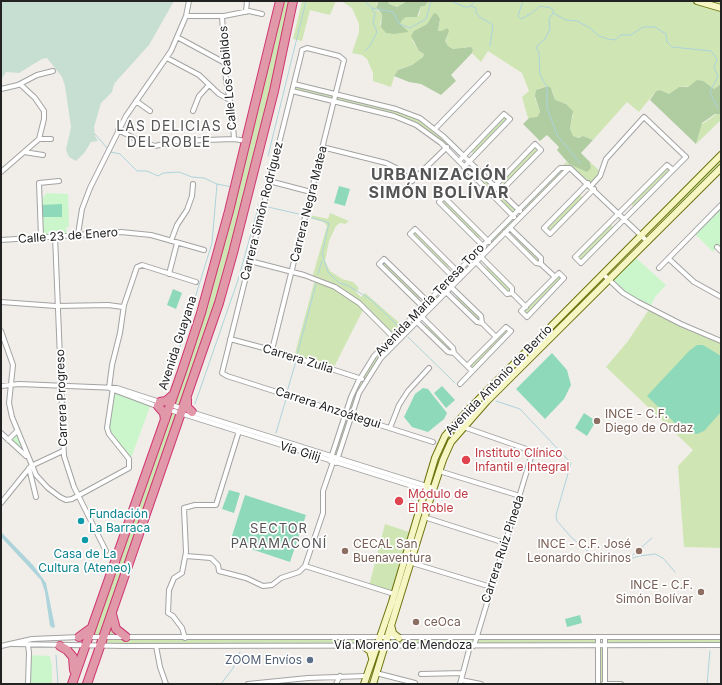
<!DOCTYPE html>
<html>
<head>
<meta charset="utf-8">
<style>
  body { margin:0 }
  #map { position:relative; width:722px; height:685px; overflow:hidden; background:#f1eee9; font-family:Inter,sans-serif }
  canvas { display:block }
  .frame { position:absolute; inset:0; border:2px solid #222; pointer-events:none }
</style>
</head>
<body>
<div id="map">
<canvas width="722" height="685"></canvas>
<div class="frame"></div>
</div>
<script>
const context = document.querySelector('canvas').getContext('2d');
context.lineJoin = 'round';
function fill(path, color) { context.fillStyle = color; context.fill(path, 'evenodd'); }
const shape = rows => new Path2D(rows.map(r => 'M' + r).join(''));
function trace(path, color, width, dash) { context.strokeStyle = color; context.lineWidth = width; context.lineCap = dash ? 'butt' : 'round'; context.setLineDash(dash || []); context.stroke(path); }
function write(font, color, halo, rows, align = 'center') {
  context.font = font + ' Inter,sans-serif'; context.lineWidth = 3.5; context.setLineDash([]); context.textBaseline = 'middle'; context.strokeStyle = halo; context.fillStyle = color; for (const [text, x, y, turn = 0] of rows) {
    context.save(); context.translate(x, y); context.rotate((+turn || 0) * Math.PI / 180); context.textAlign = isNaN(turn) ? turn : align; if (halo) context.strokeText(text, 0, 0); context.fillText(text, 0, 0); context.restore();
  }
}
fill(shape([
  [280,1,293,1,250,187,183,409,331,456,348,403,364,372,393,336,364,308,333,369,294,357,315,279,312,278,327,226,324,222,309,218,310,215,328,219,330,213,349,221,345,224,340,223,336,226,329,241,325,261,330,271,342,279,353,282,359,288,356,292,361,297,365,293,403,326,412,317,416,321,384,354,359,393,338,458,426,486,442,441,721,155,721,168,459,431,433,488,427,486,425,491,336,463,337,458,331,456,330,461,182,414,112,613,122,635,379,638,377,645,385,645,373,684,364,684,377,645,100,646,103,638,88,637,168,410,113,390,170,405,201,313],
  [170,405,183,409,181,414,169,410],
  [302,1,336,1,330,15,310,10,302,41,293,39],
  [341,1,379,1,376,5,377,10,382,14,380,25,406,29,399,24,402,19,406,17,416,17,419,15,421,6,425,6,427,1,721,1,721,84,714,89,706,85,679,87,669,94,660,90,656,91,639,112,627,102,593,140,583,136,576,138,572,135,570,129,573,115,565,103,559,103,555,100,552,90,547,86,538,89,535,98,540,112,536,118,528,118,522,97,529,91,522,73,488,51,481,62,472,53,473,50,464,47,461,49,453,49,448,46,445,41,448,34,438,31,440,21,437,14,434,14,427,24,416,30,412,40,420,52,424,54,423,57,412,65,400,69,395,74,391,87,373,81,373,73,367,59,362,55,352,53,359,32,359,24,352,8],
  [388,1,407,1,397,7,389,4],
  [294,84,396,109,420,118,451,144,446,148,411,122,292,91],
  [718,113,721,114,721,120,696,144,701,125],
  [504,114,510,119,475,155,470,150],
  [535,144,541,150,506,186,500,180],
  [469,161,494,186,489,192,464,167],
  [566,162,569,164,591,165,590,162,601,172,591,186,571,167,523,214,519,210,513,215,517,220,492,245,488,241,513,216,495,197,500,192,519,210],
  [667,165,673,170,635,208,630,203],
  [578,193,584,199,550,234,544,228],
  [444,197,482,235,477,240,439,202],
  [609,223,615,229,581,263,575,257],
  [415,229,451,265,446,270,410,234],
  [518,236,541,258,539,264,513,241],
  [483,246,487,250,421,316,417,312],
  [384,259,422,296,417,301,379,264],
  [489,265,512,288,508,294,484,270],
  [559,273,564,278,527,317,521,311],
  [459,295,481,316,480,324,454,300],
  [650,308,721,341,721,548,684,547,678,466,693,450,606,367,628,341],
  [428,323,453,348,452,354,423,328],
  [506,327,511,331,472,371,467,366],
  [385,524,412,533,394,594,369,586],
  [598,637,599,645,604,645,605,637,721,637,721,645,605,645,605,684,598,684,598,645,385,645,387,638]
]), '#cfe6b4');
fill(shape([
  [379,1,388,1,389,4,397,7,407,1,428,1,425,6,421,6,417,17,406,17,402,20,400,24,407,30,408,32,394,34,386,33,381,27,382,14,376,7],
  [434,13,437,14,440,19,438,31,442,31,447,28,449,31,445,41,448,46,453,49,471,47,473,50,472,53,451,75,456,81,441,95,421,84,409,82,394,76,398,70,412,65,423,57,424,54,419,51,411,36,414,31,427,24],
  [697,80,703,81,714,89,721,84,721,114,715,114,702,123,696,144,650,100,656,91,660,90,669,94,679,87,688,87],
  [548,86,551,88,555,100,566,104,573,111,570,129,573,136,578,138,583,136,593,140,581,153,590,162,591,168,587,172,569,164,557,150,559,147,547,135,540,141,523,124,529,118,537,117,540,112,535,96,536,90]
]), '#b0cda1');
fill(shape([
  [1,1,174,1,149,45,121,76,114,84,112,92,101,103,94,127,95,136,98,141,91,142,85,152,76,161,69,157,66,150,71,127,65,86,62,77,51,63,47,58,42,59,19,73,6,72,1,80]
]), '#c7ded2');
fill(shape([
  [46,193,68,194,69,226,66,228,67,235,41,237,41,202],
  [721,206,721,250,717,247,713,252,694,233],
  [634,256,666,285,655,297,650,308,631,298,610,280],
  [113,390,151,404,130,461,107,428],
  [17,431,28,457,8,440],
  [29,655,50,656,52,668,52,684,28,684]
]), '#cbf6cc');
fill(shape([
  [339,186,350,189,345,206,334,203],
  [62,204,62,217,41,217,41,205],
  [173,289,182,293,176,309,167,305],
  [697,345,703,345,721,356,721,412,704,431,697,434,683,431,647,396,689,351],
  [552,353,567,370,571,385,564,399,545,419,516,389],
  [442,386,455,400,446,408,434,393],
  [423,388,428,389,447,413,444,419,428,432,412,427,404,417,415,394],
  [584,413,596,421,587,436,575,428],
  [229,490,240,493,234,513,222,509],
  [245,495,306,515,290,562,230,542],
  [580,615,582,623,567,627,565,619]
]), '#8ed9b9');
fill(shape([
  [1,532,33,565,46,583,55,627,53,628,50,626,45,592,41,580,1,537]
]), '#add3db');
trace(shape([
  [364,1,372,8,393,12,399,24,410,28,426,19,431,1],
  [451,1,465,7,469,7,476,1],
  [523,1,518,16,521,19,532,13,540,6,551,8,554,11,549,19,550,29,545,39,536,47,539,53,540,75,547,87,547,108,557,135,580,163],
  [471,6,476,8,476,13,480,17,493,25,490,46],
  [553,13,566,20,577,21,590,28,599,36,608,39,615,40,621,35,631,35,643,27,655,27,666,34,667,42,672,47,711,51,717,59,714,67,718,77,710,91,711,95,718,108],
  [365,51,371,44,377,32,373,22,375,14,372,9],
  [95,134,107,148],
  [111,152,120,154,137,171,147,171,158,176,163,173,179,172,192,177,204,178,217,184,232,187],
  [268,156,306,1],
  [258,204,261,206],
  [268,207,303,215],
  [310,217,329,223,322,254,328,272,339,283,347,285,370,299,397,325],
  [318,274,322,261],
  [408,337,455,383],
  [179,350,212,243,217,184],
  [297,355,316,284],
  [287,392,296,361],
  [496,401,520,409,571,463,556,515,557,521,571,537,591,554,606,560,618,563,639,556,655,554,663,558,675,572],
  [195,404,238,280,259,205],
  [276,433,286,399],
  [627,560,652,538],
  [56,655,58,684],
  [221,684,233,668,240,652],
  [707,684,710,651]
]), '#add3db', 1);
const street = shape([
  [246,12,247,1],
  [186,16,224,16,249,11,262,14],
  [222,16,226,80,232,112,234,139],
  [177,37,225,63],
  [167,58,199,75,219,94,228,99],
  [20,84,35,98,44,111,44,119,39,139],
  [294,84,396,109,420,118,443,136,520,211],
  [1,89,18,85,37,75,53,71],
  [292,91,394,116,416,125,441,143,514,217],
  [136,101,150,111],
  [193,111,199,96,209,85],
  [435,129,488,74],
  [118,130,140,141,155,146,177,141,234,139,246,141],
  [322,147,386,163,396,168,412,181,447,147],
  [24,152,39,139,51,139],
  [459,161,504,114,510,119,464,167],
  [1,172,24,152,43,155],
  [269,181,311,192],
  [588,183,544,228,550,234,594,189],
  [591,186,600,176,606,159,644,117,686,157,673,170,581,263,575,257,667,165,673,170],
  [489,192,535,144,541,150,495,197],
  [510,228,541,258,541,264],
  [505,232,536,263,541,264,555,277],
  [78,234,82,209,90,188,126,116,171,51,186,16,189,1],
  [55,236,64,456,74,487,106,551],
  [41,237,39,183,59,181],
  [1,240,121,232,151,235,204,250],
  [171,241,177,225,187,210,192,196,193,184],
  [484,247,439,202,444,197,489,242],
  [717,247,721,251],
  [481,257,512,288,512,293,526,307],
  [669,259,694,282,721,297],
  [250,261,304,275,335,287,359,303,394,338],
  [476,262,507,294,512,293],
  [659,268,721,205],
  [559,273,564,278,527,317,521,311,559,273],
  [169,274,177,243],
  [603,274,623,293,638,302,681,324,721,341],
  [452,276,410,234,415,229,457,271],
  [451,287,481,316,482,323,496,337],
  [446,292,477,322,482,323],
  [1,302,56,306,108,305,123,307],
  [422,306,379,264,384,259,427,301],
  [420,315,453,348,454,353],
  [415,320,448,352,454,353,472,371],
  [1,331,13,365,9,403,12,417,36,475,48,488,60,497,66,500,72,499,129,468,129,459,109,434,107,428,113,388],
  [230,339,279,352,362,379],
  [272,350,344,60,339,56,307,48,302,50,301,55,222,373,227,376,433,442],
  [460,384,511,331,506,327,467,366],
  [1,386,19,384,117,388,160,402],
  [109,388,112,365,120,333,124,305,137,267,142,265,196,282],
  [111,389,159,407],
  [169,404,183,409],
  [167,409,428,491],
  [191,412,433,488],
  [455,424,529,450,532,454,474,646],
  [390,428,399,405,408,391,429,368],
  [1,433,26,456],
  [8,440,17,431],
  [330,461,351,397,358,382,374,356,560,168,570,168,648,242],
  [336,463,359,393,381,358,569,168],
  [29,468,36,497],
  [439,471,520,496],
  [1,503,31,466,63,451],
  [424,517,505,543],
  [186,556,211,558,218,565,219,571,246,578,263,586,272,585,281,578,299,572,305,566],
  [409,562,491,587],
  [305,566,323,513,323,491,333,462],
  [305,566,394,594],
  [88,637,721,637],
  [598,637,598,684],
  [605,637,605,684],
  [185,638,182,628,173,616,168,613,169,590,174,578,182,573,186,552,184,508,195,505,216,505,239,431],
  [13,644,125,646,721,645],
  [28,645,29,653,28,684],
  [1,646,32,639,80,637],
  [156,646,160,667,166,684],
  [376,673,415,683],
  [421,674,463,673],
  [461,680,481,684],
  [248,684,308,678,366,676],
  [336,684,340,676],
  [460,684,470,646],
  [603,684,621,684]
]);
const secondary = shape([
  [697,1,721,8],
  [391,625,393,633,399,638],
  [362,645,370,651,372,658],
  [364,684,392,602,435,458,445,436,470,408,721,155],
  [373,684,432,493,443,460,451,442,487,401,721,168]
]);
const highway = shape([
  [187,399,187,407,192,412],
  [160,402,166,401,173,395],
  [158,406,164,413,165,420],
  [112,614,116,629,126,637],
  [79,637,90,629],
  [60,646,67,650,73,657,74,670],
  [72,684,182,371,201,313,229,211,280,1],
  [87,684,219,303,233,253,274,91,293,1]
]);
trace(street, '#a3a3a3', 6);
trace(secondary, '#6d730e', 8);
trace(highway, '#cf3772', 10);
trace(street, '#fff', 4);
trace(secondary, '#f5f6c3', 6);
trace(highway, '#e198a9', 8);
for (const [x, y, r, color] of [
  [597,421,4,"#8d6e63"],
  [466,460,5,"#e0444e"],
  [399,501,5,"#e0444e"],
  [81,521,4,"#0f9aa8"],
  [85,540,4,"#0f9aa8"],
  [345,551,4,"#8d6e63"],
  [639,551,4,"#8d6e63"],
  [701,592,4,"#8d6e63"],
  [416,622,4,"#8d6e63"],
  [310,660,4,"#5c6f8a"]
]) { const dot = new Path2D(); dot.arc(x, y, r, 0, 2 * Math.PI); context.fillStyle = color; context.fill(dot); trace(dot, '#fff', 1.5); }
write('12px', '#222', '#fff', [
  ["Calle Los Cabildos",228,78,-95],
  ["Carrera Negra Matea",309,204,-76],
  ["Carrera Simón Rodríguez",262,211,-76],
  ["Calle 23 de Enero",68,236,-4],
  ["Avenida María Teresa Toro",430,300,-46],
  ["Avenida Guayana",178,343,-72],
  ["Carrera Zulia",298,359,17],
  ["Avenida Antonio de Berrío",499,380,-46],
  ["Carrera Progreso",62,398,-92],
  ["Carrera Anzoátegui",328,408,18],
  ["Vía Gilij",300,452,17],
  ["Carrera Ruiz Pineda",503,549,-72],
  ["Vía Moreno de Mendoza",403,645]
]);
write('12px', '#785e54', '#fff', [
  ["INCE - C.F.",605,414],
  ["Diego de Ordaz",605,428],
  ["CECAL San",353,544],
  ["Buenaventura",353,558],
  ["INCE - C.F. José",631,544,"right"],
  ["Leonardo Chirinos",631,558,"right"],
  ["INCE - C.F.",693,585,"right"],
  ["Simón Bolívar",693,599,"right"],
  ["ceOca",424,622]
], 'left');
write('12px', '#be3a42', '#fff', [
  ["Instituto Clínico",475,453],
  ["Infantil e Integral",475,467],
  ["Módulo de",408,494],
  ["El Roble",408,508]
], 'left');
write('12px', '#0d838f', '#fff', [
  ["Fundación",89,514],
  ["La Barraca",89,528],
  ["Casa de La",85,554,"center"],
  ["Cultura (Ateneo)",85,568,"center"]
], 'left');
write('12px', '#4e5e75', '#fff', [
  ["ZOOM Envíos",302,660]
], 'right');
context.letterSpacing = '1px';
write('13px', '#555', '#fff', [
  ["SECTOR",279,529],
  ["PARAMACONÍ",279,544]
]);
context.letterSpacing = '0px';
context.letterSpacing = '1px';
write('14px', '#555', '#fff', [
  ["LAS DELICIAS",169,127],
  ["DEL ROBLE",169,143]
]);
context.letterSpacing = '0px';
context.letterSpacing = '1px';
write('bold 16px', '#555', '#fff', [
  ["URBANIZACIÓN",439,175],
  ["SIMÓN BOLÍVAR",439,193]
]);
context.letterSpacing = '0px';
</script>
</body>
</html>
